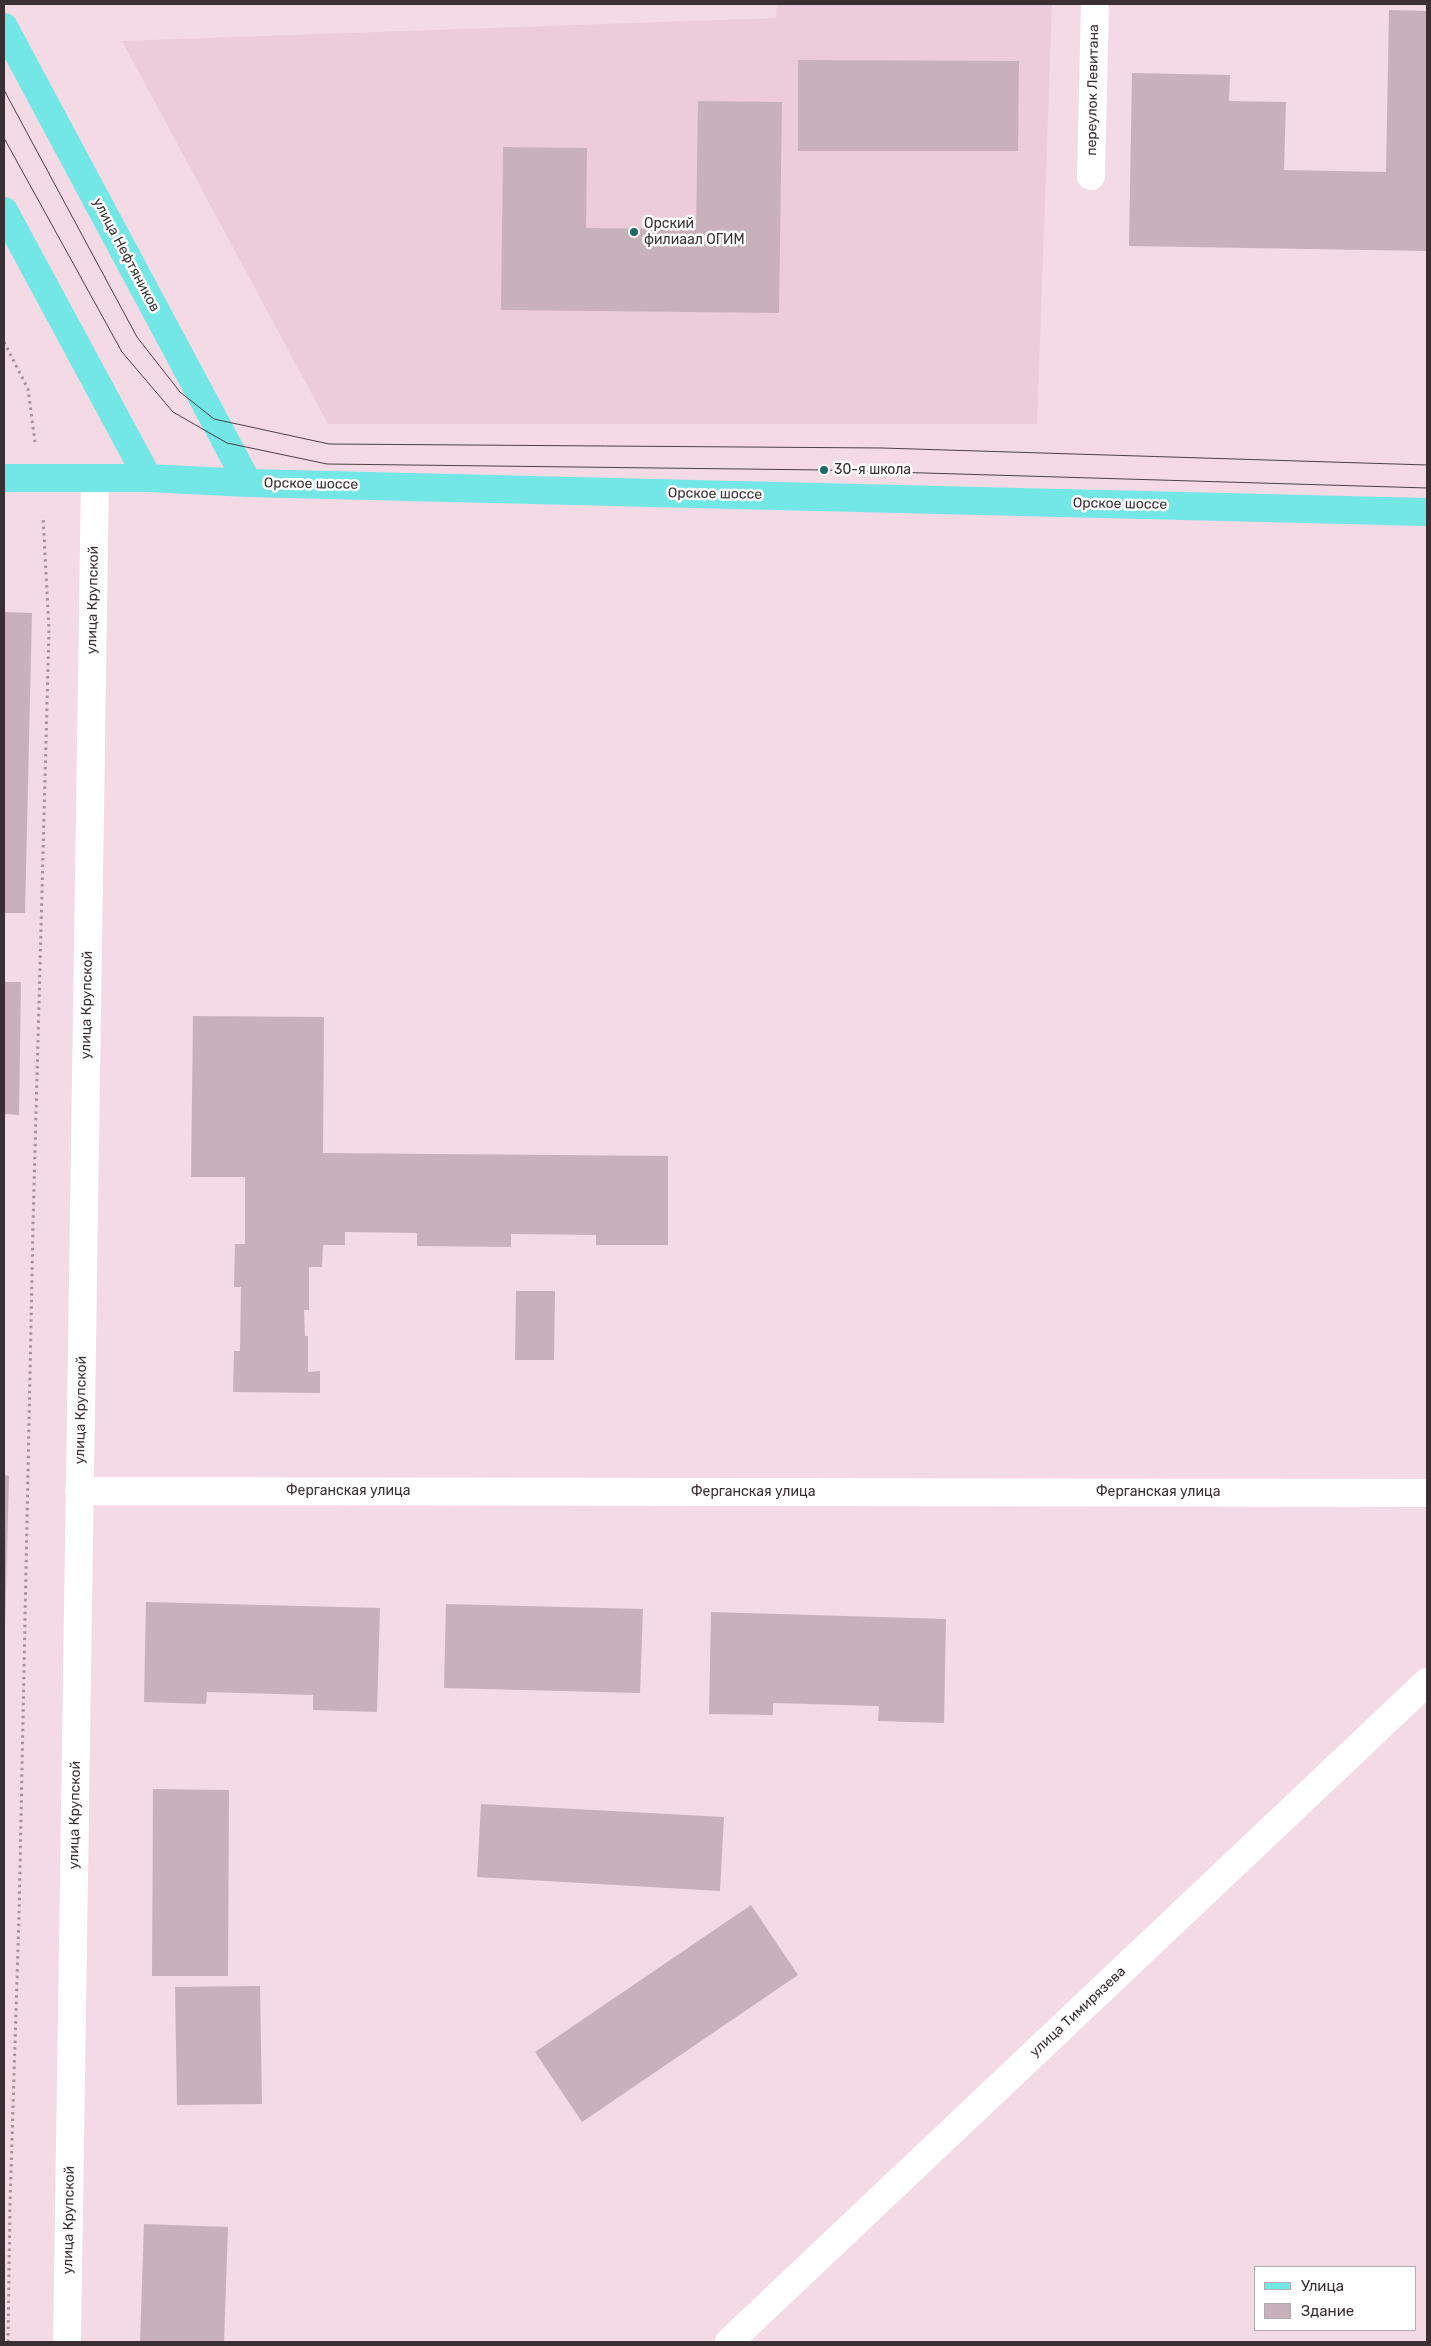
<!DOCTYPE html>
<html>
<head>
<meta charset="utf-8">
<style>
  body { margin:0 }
  #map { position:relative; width:1431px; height:2346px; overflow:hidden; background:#f3dae4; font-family:Rubik,sans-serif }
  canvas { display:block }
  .frame { position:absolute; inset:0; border:5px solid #3a3034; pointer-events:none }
  .legend { position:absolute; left:1254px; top:2266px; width:162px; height:65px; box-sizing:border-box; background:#fff; border:1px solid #b0acae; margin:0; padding:6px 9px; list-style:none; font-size:15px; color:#3a3034 }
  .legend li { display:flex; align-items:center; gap:10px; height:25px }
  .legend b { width:25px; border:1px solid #b0acae }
</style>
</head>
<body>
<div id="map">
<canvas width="1431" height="2346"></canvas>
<div class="frame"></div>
<ul class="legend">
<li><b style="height:6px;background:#73e6e6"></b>Улица</li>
<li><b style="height:14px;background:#c8b1ba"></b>Здание</li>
</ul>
</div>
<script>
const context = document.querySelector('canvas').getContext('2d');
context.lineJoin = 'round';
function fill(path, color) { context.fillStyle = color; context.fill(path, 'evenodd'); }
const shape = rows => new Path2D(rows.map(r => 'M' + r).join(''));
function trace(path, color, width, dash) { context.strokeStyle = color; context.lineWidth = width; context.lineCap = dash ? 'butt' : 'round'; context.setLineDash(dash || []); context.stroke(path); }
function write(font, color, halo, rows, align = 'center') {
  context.font = font + ' Rubik,sans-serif'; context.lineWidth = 5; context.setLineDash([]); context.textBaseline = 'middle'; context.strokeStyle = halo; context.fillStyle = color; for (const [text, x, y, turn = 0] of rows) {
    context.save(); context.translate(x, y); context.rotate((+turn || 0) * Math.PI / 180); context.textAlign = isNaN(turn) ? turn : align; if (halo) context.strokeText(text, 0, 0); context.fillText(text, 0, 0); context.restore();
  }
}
fill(shape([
  [777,4,1052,4,1037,424,328,424,122,41,776,18]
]), '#ecccda');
fill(shape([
  [1389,10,1427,11,1427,251,1129,246,1132,73,1230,75,1229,101,1286,102,1284,170,1386,172],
  [798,60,1019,61,1018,151,798,151],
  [698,101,782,102,779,313,501,310,503,147,587,148,586,228,696,229],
  [4,612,32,613,25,913,4,913],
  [4,982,21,982,19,1115,4,1114],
  [193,1016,324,1017,323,1153,668,1156,668,1245,596,1245,596,1235,511,1234,511,1247,417,1246,417,1233,345,1232,345,1245,323,1245,322,1267,309,1267,309,1310,304,1310,305,1336,308,1336,308,1372,320,1371,320,1393,233,1392,234,1351,240,1351,241,1287,234,1287,235,1244,245,1244,245,1177,191,1177],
  [516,1291,555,1291,554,1360,515,1360],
  [4,1475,9,1476,5,1627,4,1627],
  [146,1602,380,1608,377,1712,313,1710,313,1695,207,1692,206,1704,144,1702],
  [446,1604,643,1609,640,1693,444,1688],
  [711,1612,946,1619,944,1723,878,1721,879,1706,773,1703,773,1715,709,1714],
  [153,1789,229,1790,228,1976,152,1976],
  [481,1804,724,1817,720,1891,477,1877],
  [751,1905,798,1975,582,2122,535,2052],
  [260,1986,262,2104,177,2105,175,1987],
  [144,2224,228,2227,224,2342,140,2342]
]), '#c8b1ba');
trace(shape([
  [4,342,28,389,35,442],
  [8,2342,10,2204,19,1916,33,1226,49,630,43,516]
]), '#a6939a', 3, [2.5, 4]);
trace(shape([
  [1091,176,1095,4],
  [79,1491,1427,1493],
  [67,2342,95,478],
  [729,2342,1427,1682]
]), '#fff', 28);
trace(shape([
  [4,27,248,483],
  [4,211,148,478],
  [4,478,148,478,248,483,1427,512]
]), '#73e6e6', 28);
trace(shape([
  [4,90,137,337,180,392,214,419,329,444,882,448,1427,465],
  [4,138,122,352,173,412,227,443,327,464,824,470,1427,488]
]), '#4d4146', 1);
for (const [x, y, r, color] of [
  [634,232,5,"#1c6968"],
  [824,470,5,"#1c6968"]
]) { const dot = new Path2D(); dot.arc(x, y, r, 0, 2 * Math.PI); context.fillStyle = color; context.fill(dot); trace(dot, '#fff', 2); }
write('14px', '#3a3034', '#fff', [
  ["переулок Левитана",1093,90,-89],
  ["улица Нефтяников",126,255,62],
  ["Орское шоссе",311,484,1],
  ["Орское шоссе",715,494,1],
  ["Орское шоссе",1120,504,1],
  ["улица Крупской",93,600,-89],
  ["улица Крупской",87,1005,-89],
  ["улица Крупской",81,1410,-89],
  ["Ферганская улица",348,1491],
  ["Ферганская улица",753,1492],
  ["Ферганская улица",1158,1492],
  ["улица Крупской",75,1815,-89],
  ["улица Тимирязева",1078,2012,-43],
  ["улица Крупской",69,2220,-89]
]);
write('14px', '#3a3034', '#fff', [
  ["Орский",644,224],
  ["филиаал ОГИМ",644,240],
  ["30-я школа",834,470]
], 'left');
</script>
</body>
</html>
